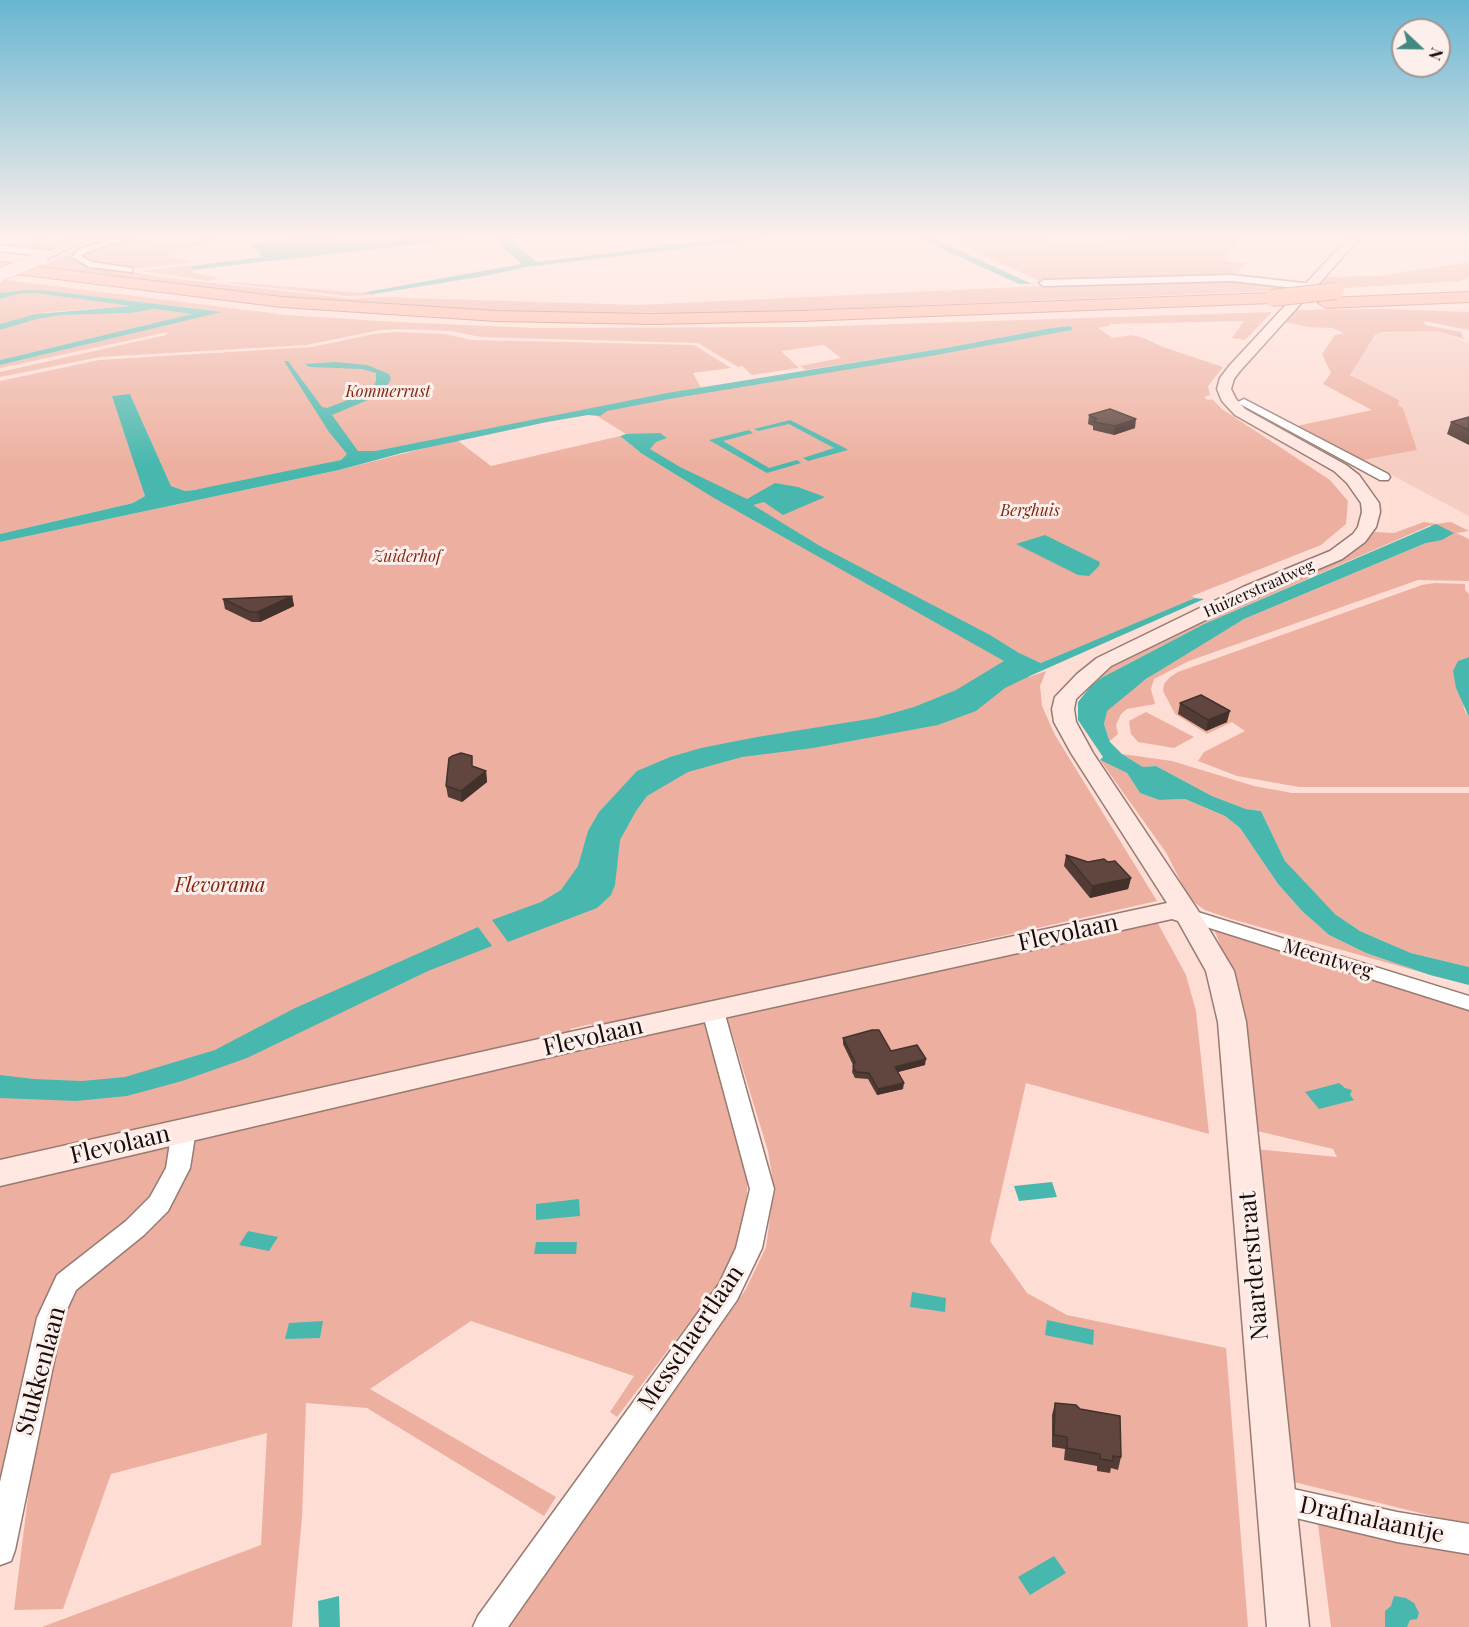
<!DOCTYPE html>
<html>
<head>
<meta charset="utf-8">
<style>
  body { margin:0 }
  #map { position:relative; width:1469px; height:1627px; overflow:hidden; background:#feddd5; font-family:"Playfair Display",serif }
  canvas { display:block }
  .north { position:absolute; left:1391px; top:18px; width:60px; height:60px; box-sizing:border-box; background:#fdefec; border:2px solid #a19592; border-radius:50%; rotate:112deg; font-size:16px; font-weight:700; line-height:24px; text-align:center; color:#170d0a }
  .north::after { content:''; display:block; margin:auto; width:21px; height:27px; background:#428982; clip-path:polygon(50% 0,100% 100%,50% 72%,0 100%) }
</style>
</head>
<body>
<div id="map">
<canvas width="1469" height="1627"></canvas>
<div class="north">N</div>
</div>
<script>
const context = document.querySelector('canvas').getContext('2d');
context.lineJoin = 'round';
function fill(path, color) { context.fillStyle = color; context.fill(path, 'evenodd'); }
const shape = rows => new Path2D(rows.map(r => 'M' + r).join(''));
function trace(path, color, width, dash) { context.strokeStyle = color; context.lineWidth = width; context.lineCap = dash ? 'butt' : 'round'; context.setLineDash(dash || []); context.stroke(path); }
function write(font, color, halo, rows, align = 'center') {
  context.font = font + ' "Playfair Display",serif'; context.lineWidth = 6; context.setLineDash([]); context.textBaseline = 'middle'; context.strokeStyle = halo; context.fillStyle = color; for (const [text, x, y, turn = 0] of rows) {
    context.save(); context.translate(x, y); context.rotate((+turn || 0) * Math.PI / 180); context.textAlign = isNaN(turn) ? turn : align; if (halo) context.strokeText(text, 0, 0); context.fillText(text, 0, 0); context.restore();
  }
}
fill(shape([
  [1437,331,1469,343,1469,516,1363,460,1416,450,1397,405,1397,399,1354,378,1350,373,1377,333]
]), '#f5cdc3');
fill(shape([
  [32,238,44,238,45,242,74,238,46,252,14,248,30,246],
  [102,238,120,238,77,252,72,258,93,265,161,277,354,299,379,297,637,305,1169,280,1222,279,1299,286,1295,290,732,313,508,312,358,304,262,295,38,267],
  [128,238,187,245,206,238,214,238,166,256,190,260,191,263,134,269,89,261,80,256,92,249],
  [967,238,1046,238,1057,243,1152,238,1240,239,1224,260,1246,263,1234,277,1044,283,956,243],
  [1469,262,1469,277,1460,281,1313,290,1325,277,1380,276],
  [197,264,191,266,193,273,219,278,209,281,141,271],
  [6,280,287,315,397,322,535,328,805,327,1272,312,1245,340,1232,338,1244,321,1109,324,1110,326,1100,327,1099,329,1113,338,1131,335,1141,337,1163,347,1223,367,1208,386,1210,395,1204,397,1208,400,1212,399,1222,409,1330,480,1348,501,1346,524,1321,545,1192,596,1195,598,1163,613,1042,663,1030,658,1029,677,1046,671,1040,686,1042,706,1055,735,1157,901,595,1028,591,1024,570,1029,572,1033,0,1164,0,542,339,470,457,440,491,466,620,436,641,453,626,434,589,411,1072,330,1071,326,1051,328,951,347,806,370,800,366,841,358,824,345,781,351,799,368,752,375,742,366,738,367,698,343,480,337,452,331,399,329,380,330,306,345,100,357,0,377,0,372,166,335,168,332,0,368,0,365,220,312,50,291,0,293,0,283],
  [231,282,373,294,375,295,347,296,228,283],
  [35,293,133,306,47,312,0,324,0,299,19,294],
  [154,309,193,314,0,360,0,330,37,319,62,315,132,313],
  [1386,309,1469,312,1469,330,1424,321,1425,325,1461,332,1464,339,1437,331,1382,332,1375,335,1350,375,1399,400,1398,405,1403,408,1417,450,1363,460,1297,426,1372,410,1323,384,1331,373,1322,354,1335,335,1344,333,1332,328,1308,327,1284,322,1293,310],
  [396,332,445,334,471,340,694,345,731,368,693,373,701,388,360,454,329,432,348,454,342,460,213,487,185,491,171,486,130,394,145,496,133,503,0,534,0,381,99,360,312,347,374,334],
  [1424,522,1436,524,1451,522,1469,531,1456,533,1469,539,1469,581,1418,580,1189,661,1154,679,1151,689,1155,704,1127,709,1121,714,1116,725,1118,734,1110,741,1104,724,1106,711,1131,690,1172,661,1244,619,1426,543,1431,525,1204,624,1101,678,1096,675,1125,656,1354,550,1375,532,1394,533],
  [1435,583,1465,584,1465,590,1469,594,1469,657,1458,661,1464,709,1469,717,1469,787,1299,787,1237,776,1198,761,1204,752,1245,731,1232,722,1207,734,1175,714,1163,691,1164,684,1170,677,1178,672,1422,585],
  [1146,712,1194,737,1174,748,1138,742,1131,734,1129,721],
  [1122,754,1172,761,1254,786,1292,793,1469,793,1469,967,1411,953,1360,931,1335,914,1297,875,1285,861,1261,811,1246,809,1212,796,1156,766,1143,767],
  [1100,760,1127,773,1140,793,1159,800,1185,799,1225,816,1240,828,1278,884,1302,911,1329,935,1366,953,1424,973,1231,919,1205,910,1189,899,1167,854],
  [1156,920,1186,975,1196,1011,1209,1134,1026,1083,990,1241,1027,1293,1067,1315,1226,1348,1248,1627,500,1627,588,1510,746,1289,766,1247,774,1187,768,1151,727,1017],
  [1214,929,1469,1003,1469,1525,1294,1482,1275,1304,1255,1149,1337,1157,1333,1149,1253,1130,1236,986],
  [705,1023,709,1027,747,1176,747,1209,742,1233,726,1274,617,1417,610,1412,634,1376,471,1321,370,1389,556,1497,544,1516,367,1408,306,1403,302,1517,292,1627,42,1627,261,1545,267,1433,111,1474,63,1609,14,1610,35,1440,65,1309,81,1283,189,1163,196,1138,672,1028],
  [169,1144,166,1171,146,1209,63,1278,0,1485,0,1184],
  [1317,1517,1469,1546,1469,1627,1331,1627]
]), '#edb0a0');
fill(shape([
  [305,238,381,241,421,238,470,238,192,270,191,266,262,257,251,244],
  [492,238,506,238,537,262,733,238,771,238,526,267,485,276,373,294,361,293,522,264],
  [918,238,932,238,1032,284,1019,284],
  [26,290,50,291,222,312,0,365,0,360,192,314,154,309,132,313,62,315,37,319,0,330,0,324,36,314,131,306,35,293,19,294,0,299,0,293],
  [1071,326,1072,330,936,355,669,399,607,411,600,416,588,415,547,422,402,453,339,470,0,542,0,534,133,503,145,496,112,396,130,394,171,486,185,491,194,490,341,460,347,454,329,432,284,361,288,361,322,407,327,408,371,391,376,381,376,373,362,369,309,367,305,364,335,362,367,365,389,374,391,379,382,394,332,415,358,451,375,451,667,393,951,347,1051,328],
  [790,420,845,448,848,450,808,461,803,458,834,448,789,424,758,431,754,429],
  [749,430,753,433,723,441,769,468,797,460,801,463,767,473,709,440],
  [660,433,667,438,656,442,650,449,680,467,747,499,775,483,798,487,825,497,783,515,764,502,753,505,820,546,990,635,1019,653,1041,663,1195,598,1204,599,1032,675,1005,688,976,711,938,725,813,748,742,757,688,772,647,796,636,811,620,840,615,885,611,895,597,908,508,942,492,920,541,902,561,890,578,866,588,831,599,812,637,771,670,757,701,748,757,737,875,718,914,707,956,690,1004,661,714,498,641,453,620,436,626,434],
  [1436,524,1454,533,1442,540,1426,543,1244,619,1146,679,1107,711,1104,724,1110,742,1122,754,1143,767,1156,766,1212,796,1246,809,1261,811,1285,861,1335,914,1360,931,1383,941,1411,953,1469,967,1469,985,1430,975,1366,953,1329,935,1302,911,1278,884,1240,828,1225,816,1185,799,1159,800,1140,793,1127,773,1100,760,1103,757,1078,720,1078,702,1091,686,1101,678,1204,624],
  [1045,535,1100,562,1099,566,1089,576,1078,575,1016,544],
  [1469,657,1469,717,1456,688,1453,671,1458,661],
  [478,927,492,946,428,971,247,1058,182,1081,127,1096,76,1101,0,1098,0,1075,34,1079,82,1081,125,1077,215,1050,293,1009],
  [1339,1083,1345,1088,1352,1090,1350,1095,1354,1100,1319,1109,1305,1092],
  [1052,1182,1057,1197,1019,1201,1014,1186],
  [579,1199,580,1216,536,1220,536,1204],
  [248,1231,278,1237,269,1251,239,1245],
  [536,1242,577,1242,576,1254,534,1254],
  [912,1292,946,1298,945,1312,910,1307],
  [1047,1320,1094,1330,1093,1345,1045,1335],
  [323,1321,320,1338,285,1339,289,1323],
  [1054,1556,1066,1573,1030,1595,1018,1577],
  [339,1596,340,1627,319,1627,318,1601],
  [1394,1596,1406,1598,1414,1603,1419,1613,1417,1619,1410,1620,1407,1627,1385,1627,1385,1611,1391,1606]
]), '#48b8ae');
const street = shape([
  [117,238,128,238,85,253,81,256,91,262,132,268,132,272,89,267,72,257,79,249,117,238],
  [0,245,50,251,54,254,50,257,0,251,0,245],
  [1232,275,1312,284,1317,287,1312,290,1232,281,1044,286,1039,283,1044,280,1232,275],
  [1244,399,1388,474,1390,477,1388,480,1380,480,1240,404,1238,402,1244,399],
  [1188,909,1469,996,1469,1010,1181,919,1178,915,1181,911,1188,909],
  [713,1004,721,1006,724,1011,774,1189,762,1248,737,1300,508,1627,473,1627,478,1616,719,1284,736,1248,750,1189,702,1011,705,1006,713,1004],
  [184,1121,192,1124,196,1130,190,1168,168,1211,144,1235,76,1290,63,1318,15,1550,11,1561,0,1565,0,1482,37,1318,57,1275,126,1221,150,1197,166,1168,172,1130,176,1124,184,1121],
  [1275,1485,1397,1512,1469,1524,1469,1554,1397,1542,1275,1513,1265,1509,1260,1499,1265,1489,1275,1485]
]);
const secondary = shape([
  [77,238,91,238,45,260,37,260,35,258,77,238],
  [1348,238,1360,238,1240,371,1234,379,1231,389,1236,399,1245,409,1346,465,1359,475,1379,503,1380,512,1376,527,1365,542,1342,559,1257,595,1111,666,1076,699,1074,709,1076,722,1093,753,1197,909,1234,971,1246,1022,1309,1627,1267,1627,1218,1022,1206,971,1178,921,1172,919,588,1048,0,1186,0,1160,588,1028,1167,903,1071,753,1054,722,1052,709,1055,697,1077,674,1097,658,1243,587,1330,551,1353,534,1358,527,1362,512,1361,503,1347,483,1334,471,1235,415,1222,401,1217,389,1220,378,1230,365,1348,238]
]);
const highway = shape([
  [0,262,282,297,496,311,652,314,800,311,1272,293,1280,298,1272,303,800,321,652,324,496,321,282,307,0,272,0,262],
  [1469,292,1469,302,1326,308,1318,303,1326,298,1469,292]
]);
trace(street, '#977a72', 3);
trace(secondary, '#977a72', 3);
trace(highway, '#ae786b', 2);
fill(street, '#fff');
fill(secondary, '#ffe8e2');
fill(highway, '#ffb29f');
const secondaryBridge = shape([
  [0,275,41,258]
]);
const highwayBridge = shape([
  [1272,298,1336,291]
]);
trace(secondaryBridge, '#977a72', 14, []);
trace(highwayBridge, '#ae786b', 18, []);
trace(secondaryBridge, '#ffe8e2', 13);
trace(highwayBridge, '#ffb29f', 16);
fill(shape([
  [1089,415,1135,428,1114,435,1093,430,1093,426,1088,424],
  [1469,417,1469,445,1447,434,1451,422],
  [292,596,294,606,260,622,252,622,225,609,223,599],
  [1180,703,1227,722,1206,731,1178,714],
  [473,766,486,771,487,782,462,802,448,797,446,786],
  [1066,855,1088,862,1108,862,1131,878,1128,889,1090,898,1064,866],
  [843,1038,891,1051,925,1065,898,1072,903,1089,877,1095,868,1079,855,1078,852,1072,853,1065,843,1044],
  [1055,1403,1121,1457,1118,1470,1111,1468,1110,1473,1097,1471,1097,1466,1064,1460,1065,1449,1052,1447,1052,1415]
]), '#533c36');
fill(shape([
  [1136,419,1135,428,1114,435,1115,426],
  [292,596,294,606,260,622,258,612],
  [1230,711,1227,722,1206,731,1208,720],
  [486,771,487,782,462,802,461,791],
  [1131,878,1128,889,1090,898,1092,886],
  [926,1059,925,1065,894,1073,895,1067],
  [904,1083,903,1089,877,1095,878,1089]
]), '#43312c');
const building = shape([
  [1110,409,1136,419,1115,426,1094,422,1097,419,1089,415,1110,409],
  [1469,417,1469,430,1451,422,1469,417],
  [292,596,258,612,250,612,223,599,292,596],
  [1201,695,1230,711,1208,720,1180,703,1201,695],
  [461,753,472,756,472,766,486,771,461,791,446,786,449,758,452,756,461,753],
  [1066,855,1088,862,1104,859,1108,862,1115,861,1131,878,1092,886,1066,855],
  [872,1030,879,1030,891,1051,917,1045,926,1059,895,1067,904,1083,878,1089,869,1073,856,1072,853,1066,855,1062,843,1038,872,1030],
  [1055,1403,1076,1405,1080,1409,1120,1416,1121,1457,1113,1456,1113,1461,1100,1459,1100,1454,1067,1448,1067,1437,1054,1435,1055,1403]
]);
fill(building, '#60463f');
trace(building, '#43312c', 1.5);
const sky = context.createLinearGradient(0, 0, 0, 465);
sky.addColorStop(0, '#68b6d1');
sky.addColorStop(0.51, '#fff0ec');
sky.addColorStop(1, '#fff0ec00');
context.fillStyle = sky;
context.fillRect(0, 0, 1469, 465);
write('italic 16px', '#82240d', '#fdefec', [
  ["Kommerrust",388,392],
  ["Berghuis",1030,511],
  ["Zuiderhof",407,557]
]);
write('16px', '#170d0a', '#fdefec', [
  ["Huizerstraatweg",1259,589,-24]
]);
write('italic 20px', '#82240d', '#fdefec', [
  ["Flevorama",220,886]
]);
write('20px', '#170d0a', '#fdefec', [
  ["Meentweg",1328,959,17]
]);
write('24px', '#170d0a', '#fdefec', [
  ["Flevolaan",1068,933,-12],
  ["Flevolaan",593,1037,-13],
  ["Flevolaan",120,1145,-13],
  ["Naarderstraat",1254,1266,-95],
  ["Messchaertlaan",691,1338,-56],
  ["Stukkenlaan",41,1371,-75],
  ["Drafnalaantje",1372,1520,12]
]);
</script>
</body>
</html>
